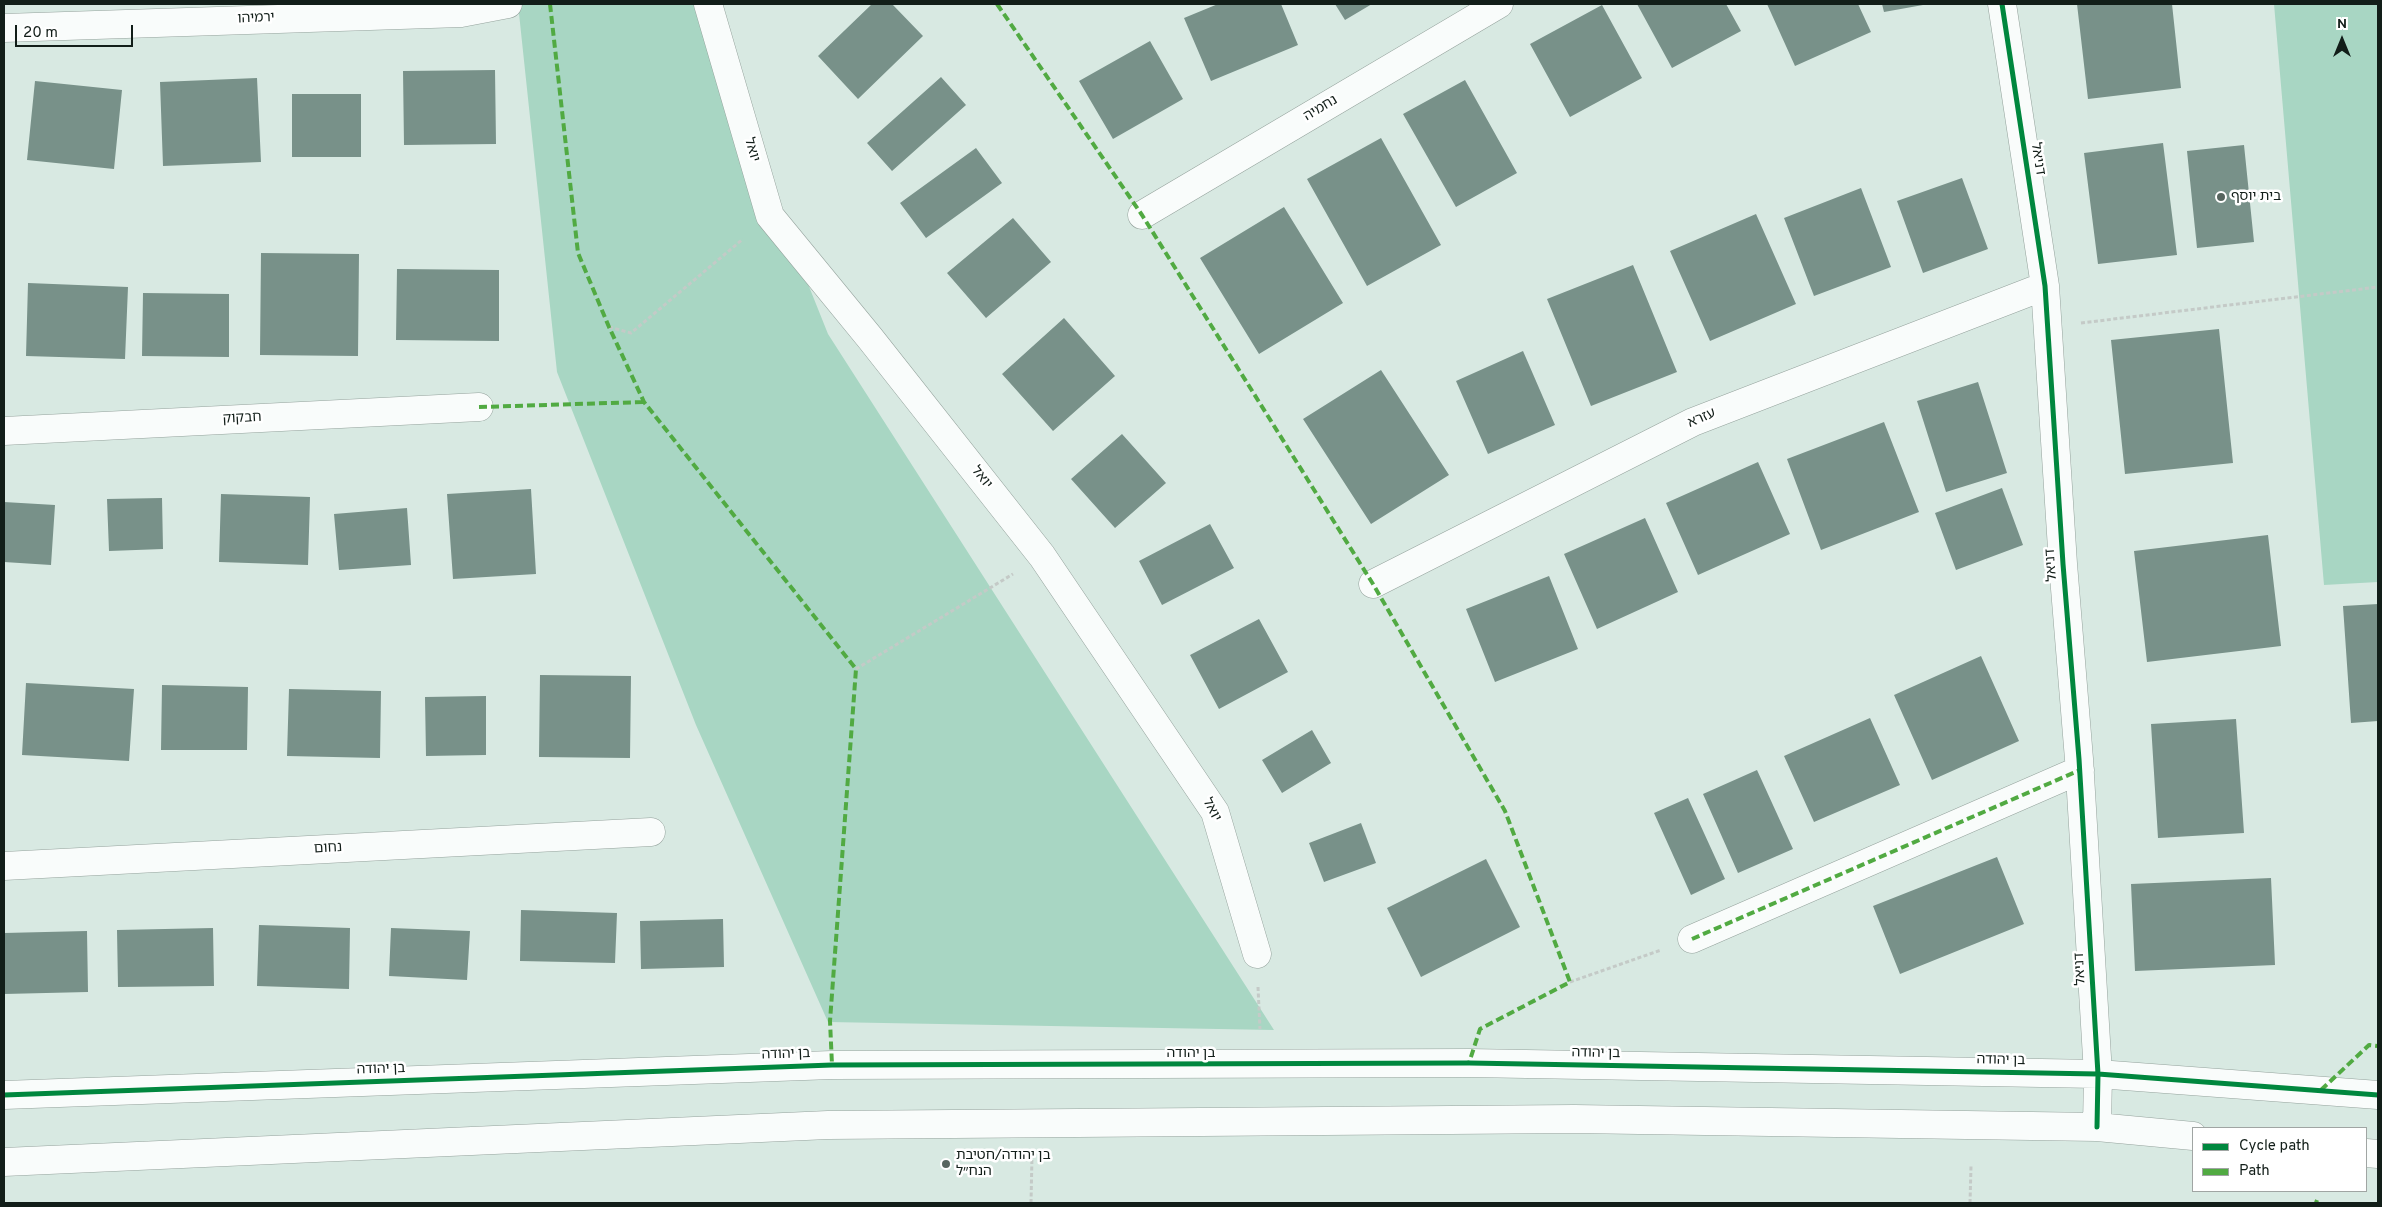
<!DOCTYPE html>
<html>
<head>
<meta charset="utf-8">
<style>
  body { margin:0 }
  #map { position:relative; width:2382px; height:1207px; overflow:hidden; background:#d8e9e2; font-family:Overpass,sans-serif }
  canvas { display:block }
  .frame { position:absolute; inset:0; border:5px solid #121e19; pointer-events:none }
  .legend { position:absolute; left:2192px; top:1127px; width:175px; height:65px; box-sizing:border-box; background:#fff; border:1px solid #a0a5a3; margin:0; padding:6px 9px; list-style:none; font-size:15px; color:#121e19 }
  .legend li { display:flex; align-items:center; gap:10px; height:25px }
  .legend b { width:25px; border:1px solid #a0a5a3 }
  .north { position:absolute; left:2317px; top:15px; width:50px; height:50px; -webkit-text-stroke:4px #fff; paint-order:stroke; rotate:0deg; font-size:14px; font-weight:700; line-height:20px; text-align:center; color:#121e19 }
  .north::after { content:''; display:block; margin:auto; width:18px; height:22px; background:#121e19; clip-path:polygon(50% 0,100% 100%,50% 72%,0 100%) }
  .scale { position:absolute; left:15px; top:25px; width:118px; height:22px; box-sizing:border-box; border:2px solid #121e19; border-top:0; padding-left:6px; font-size:15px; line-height:18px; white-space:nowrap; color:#121e19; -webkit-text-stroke:4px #fff; paint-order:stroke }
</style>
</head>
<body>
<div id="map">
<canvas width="2382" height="1207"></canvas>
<div class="frame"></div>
<ul class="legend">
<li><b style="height:6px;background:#00873e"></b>Cycle path</li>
<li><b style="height:6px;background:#51aa42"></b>Path</li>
</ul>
<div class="north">N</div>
<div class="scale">20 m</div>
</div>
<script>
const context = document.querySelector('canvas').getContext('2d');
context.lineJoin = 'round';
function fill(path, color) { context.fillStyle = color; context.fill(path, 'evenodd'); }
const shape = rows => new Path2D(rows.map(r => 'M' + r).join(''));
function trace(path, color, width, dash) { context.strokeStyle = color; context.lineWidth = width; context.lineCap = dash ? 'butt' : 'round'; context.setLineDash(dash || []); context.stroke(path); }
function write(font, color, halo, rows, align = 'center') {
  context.font = font + ' Overpass,"Noto Sans Hebrew",sans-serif'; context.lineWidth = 5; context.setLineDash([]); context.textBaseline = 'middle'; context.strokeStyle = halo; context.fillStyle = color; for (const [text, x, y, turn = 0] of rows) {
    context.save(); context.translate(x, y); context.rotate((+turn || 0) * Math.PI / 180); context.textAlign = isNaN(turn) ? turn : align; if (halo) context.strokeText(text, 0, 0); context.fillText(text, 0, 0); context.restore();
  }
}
fill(shape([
  [518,4,696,4,828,334,1274,1030,828,1022,696,725,557,372],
  [2274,4,2378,4,2378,582,2324,585]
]), '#a8d6c3');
fill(shape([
  [872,4,892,4,923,36,858,99,818,56],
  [1218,4,1281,4,1298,45,1211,81,1184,18],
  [1335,4,1372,4,1345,20],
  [1637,4,1726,4,1741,31,1672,68],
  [1767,4,1858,4,1871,32,1795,66],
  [1882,4,1923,4,1923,5,1884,12],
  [2077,4,2172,4,2181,88,2088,99],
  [1602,5,1642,78,1570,117,1530,44],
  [1150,41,1183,99,1113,139,1079,81],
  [495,70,496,144,404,145,403,71],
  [941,77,966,105,892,171,867,143],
  [257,78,261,162,163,166,160,82],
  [1465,80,1517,173,1456,207,1403,114],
  [35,81,122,90,114,169,27,160],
  [292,94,361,94,361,157,292,157],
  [1381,138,1441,245,1367,286,1307,179],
  [2163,143,2177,255,2098,264,2084,153],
  [2244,145,2254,242,2197,248,2187,151],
  [976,148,1002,183,926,238,900,203],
  [1962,178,1988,249,1923,273,1897,201],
  [1861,188,1891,267,1814,296,1784,218],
  [1284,207,1343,303,1259,354,1200,258],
  [1756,214,1796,304,1710,341,1670,251],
  [1013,218,1051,262,986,318,947,273],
  [261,253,359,254,358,356,260,355],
  [1633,265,1677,372,1591,406,1547,299],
  [397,269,499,270,499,341,396,340],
  [28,283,128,287,125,359,26,356],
  [143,293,229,294,229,357,142,356],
  [1064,318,1115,376,1053,431,1002,374],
  [2219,329,2233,463,2125,474,2111,340],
  [1523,351,1555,425,1488,454,1456,381],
  [1381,370,1449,475,1371,524,1303,419],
  [1978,382,2007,473,1946,492,1917,401],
  [1884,422,1919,512,1821,550,1787,459],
  [1122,434,1166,483,1115,528,1071,479],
  [1758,462,1790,534,1698,575,1666,503],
  [2002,488,2023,545,1956,570,1935,513],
  [531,489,536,574,453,579,447,494],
  [221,494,310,497,308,565,219,562],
  [162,498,163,549,109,551,107,499],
  [4,502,55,505,51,565,4,562],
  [407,508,411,565,339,570,334,514],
  [1645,518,1678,592,1597,629,1564,554],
  [1210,524,1234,568,1162,605,1139,561],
  [2268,535,2281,646,2147,662,2134,551],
  [1549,576,1578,649,1495,682,1466,609],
  [2378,604,2378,721,2351,723,2343,606],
  [1259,619,1288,672,1219,709,1190,655],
  [1981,656,2019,741,1932,780,1894,695],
  [540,675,631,676,630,758,539,757],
  [26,683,134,689,129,761,22,755],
  [162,685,248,687,247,750,161,750],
  [289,689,381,691,380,758,287,756],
  [486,696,486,755,426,756,425,697],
  [1870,718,1900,785,1814,822,1784,756],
  [2236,719,2244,833,2158,838,2151,724],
  [1312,730,1331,763,1282,793,1262,760],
  [1757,770,1793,849,1738,873,1703,794],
  [1688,798,1725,879,1691,895,1654,813],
  [1361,823,1376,863,1324,882,1309,843],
  [1997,857,2024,924,1900,974,1873,906],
  [1486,859,1520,927,1421,977,1387,908],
  [2271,878,2275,965,2135,971,2131,884],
  [521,910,617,913,615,963,520,961],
  [723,919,724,967,641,969,640,921],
  [259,925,350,928,349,989,257,986],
  [213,928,214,986,118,987,117,930],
  [391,928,470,931,467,980,389,976],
  [87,931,88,992,4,994,4,933]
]), '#789189');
const minor = shape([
  [708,4,770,216,870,338,1042,556,1215,812,1257,954],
  [2002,4,2045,286,2063,564,2079,759,2098,1074,2097,1127],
  [4,28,461,13,508,4],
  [1142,215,1499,4],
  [4,431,479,407],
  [1373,584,1693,422,2045,286],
  [4,866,651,832],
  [1692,939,2080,770],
  [4,1095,832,1065,1469,1063,2098,1074,2378,1095],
  [2366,1153,2378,1154],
  [4,1162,828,1125,1574,1119,2097,1127,2193,1136]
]);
trace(minor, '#94a29c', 29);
trace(shape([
  [2081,323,2378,287],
  [609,327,631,333,743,239],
  [856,669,1013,574],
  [1570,982,1661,950],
  [1258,987,1260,1029],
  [1031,1203,1032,1156],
  [1970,1203,1971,1166]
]), '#c4cac7', 3, [4, 2.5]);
trace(minor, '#f9fcfb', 28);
trace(shape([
  [550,4,578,253,609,327,644,402,856,669,830,1021,832,1065],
  [997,4,1142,215,1373,584,1505,811,1570,982,1480,1029,1469,1063],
  [479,407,644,402],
  [1692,939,2080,770],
  [2321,1090,2369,1045,2378,1046],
  [2316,1203,2317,1200]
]), '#51aa42', 4, [8, 4]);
trace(shape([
  [2002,4,2045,286,2063,564,2079,759,2098,1074,2097,1127],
  [4,1095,832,1065,1469,1063,2098,1074,2378,1095]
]), '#00873e', 5);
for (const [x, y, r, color] of [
  [2221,197,5,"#57655f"],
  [946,1164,5,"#57655f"]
]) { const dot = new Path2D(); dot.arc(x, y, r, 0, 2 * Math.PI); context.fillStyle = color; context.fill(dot); trace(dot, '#fff', 2); }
write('14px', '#121e19', '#fff', [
  ["ירמיהו",256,19,-2],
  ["נחמיה",1321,109,-31],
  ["יואל",751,150,74],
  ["דניאל",2037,159,81],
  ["חבקוק",242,419,-3],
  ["עזרא",1702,419,-23],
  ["יואל",981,478,52],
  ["דניאל",2052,565,-94],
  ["יואל",1211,810,63],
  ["נחום",328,849,-3],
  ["דניאל",2081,969,-93],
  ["בן יהודה",1191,1054],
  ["בן יהודה",1596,1054,1],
  ["בן יהודה",786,1055,-2],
  ["בן יהודה",2001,1061,1],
  ["בן יהודה",381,1070,-2]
]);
write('14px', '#121e19', '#fff', [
  ["בית יוסף",2231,197],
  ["בן יהודה/חטיבת",956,1156],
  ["הנח״ל",956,1172]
], 'left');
</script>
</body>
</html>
